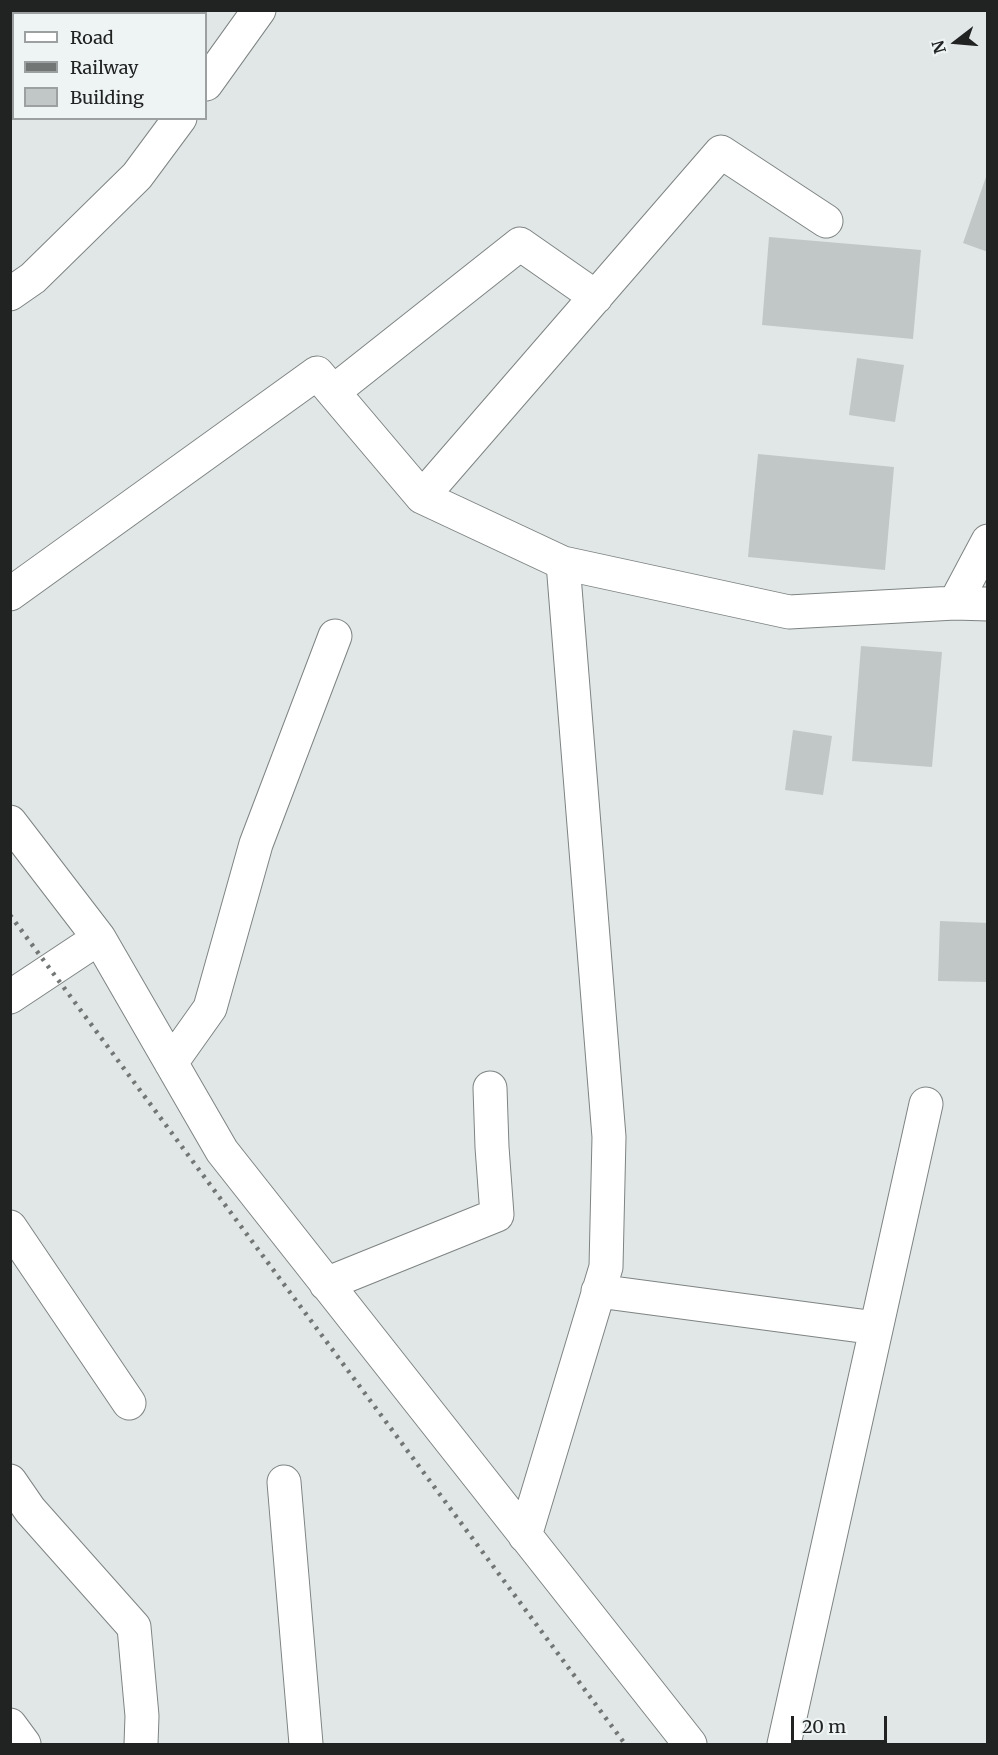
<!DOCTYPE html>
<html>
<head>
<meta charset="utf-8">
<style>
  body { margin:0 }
  #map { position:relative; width:998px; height:1755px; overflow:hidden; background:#e1e7e6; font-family:Merriweather,serif }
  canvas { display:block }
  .frame { position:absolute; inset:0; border:12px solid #212323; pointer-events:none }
  .legend { position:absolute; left:12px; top:12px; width:195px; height:108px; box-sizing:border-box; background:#eef4f3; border:2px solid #9ca0a0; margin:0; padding:8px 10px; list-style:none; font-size:18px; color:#212323 }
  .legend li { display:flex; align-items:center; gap:12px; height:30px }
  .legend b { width:30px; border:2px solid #9ca0a0 }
  .north { position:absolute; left:926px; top:12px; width:60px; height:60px; -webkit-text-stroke:4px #eef4f3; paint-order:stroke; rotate:254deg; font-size:16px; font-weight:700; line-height:24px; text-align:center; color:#212323 }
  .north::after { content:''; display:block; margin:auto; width:21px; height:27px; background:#212323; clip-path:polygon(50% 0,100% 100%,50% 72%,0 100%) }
  .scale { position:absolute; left:791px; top:1716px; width:96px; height:27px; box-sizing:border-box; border:3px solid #212323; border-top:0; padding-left:8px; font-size:18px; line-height:21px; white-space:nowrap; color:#212323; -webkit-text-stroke:4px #eef4f3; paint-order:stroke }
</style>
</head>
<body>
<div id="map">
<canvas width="998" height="1755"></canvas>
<div class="frame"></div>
<ul class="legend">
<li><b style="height:8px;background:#fff"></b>Road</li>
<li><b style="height:8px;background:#727675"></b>Railway</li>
<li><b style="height:16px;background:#c1c7c6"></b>Building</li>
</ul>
<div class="north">N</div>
<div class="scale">20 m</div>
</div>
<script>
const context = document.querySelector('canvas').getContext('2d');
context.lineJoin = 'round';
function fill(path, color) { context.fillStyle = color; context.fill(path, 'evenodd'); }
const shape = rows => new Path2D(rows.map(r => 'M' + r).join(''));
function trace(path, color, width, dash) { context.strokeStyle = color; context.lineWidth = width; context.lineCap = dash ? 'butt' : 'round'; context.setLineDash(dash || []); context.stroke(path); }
fill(shape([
  [987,174,988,174,988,252,963,243],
  [769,237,921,250,913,339,762,325],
  [857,358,904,365,895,422,849,415],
  [758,454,894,467,885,570,748,557],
  [861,646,942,652,932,767,852,761],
  [793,730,832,736,823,795,785,790],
  [940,921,988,923,988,982,938,981]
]), '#c1c7c6');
const minor = shape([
  [206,84,259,10],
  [10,294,33,278,137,176,180,118],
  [333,392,520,244,596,297],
  [422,497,721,152,826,221],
  [10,594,317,373,422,497,563,563,789,612,955,603,988,604],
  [955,603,988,541],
  [10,822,99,938,222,1151,690,1744],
  [10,997,99,938],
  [171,1063,210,1008,256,844,335,636],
  [10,1227,129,1403],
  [326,1284,497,1215,492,1147,490,1088],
  [598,1291,876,1328],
  [10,1481,30,1510,134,1627,142,1716,141,1744],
  [284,1482,306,1744],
  [525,1536,606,1267,609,1137,563,563],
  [10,1725,24,1744],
  [784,1744,926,1104]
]);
trace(minor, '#7e8483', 35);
trace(minor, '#fff', 33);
trace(shape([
  [10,915,625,1744]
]), '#727675', 4.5, [3, 6]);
</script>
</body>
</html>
